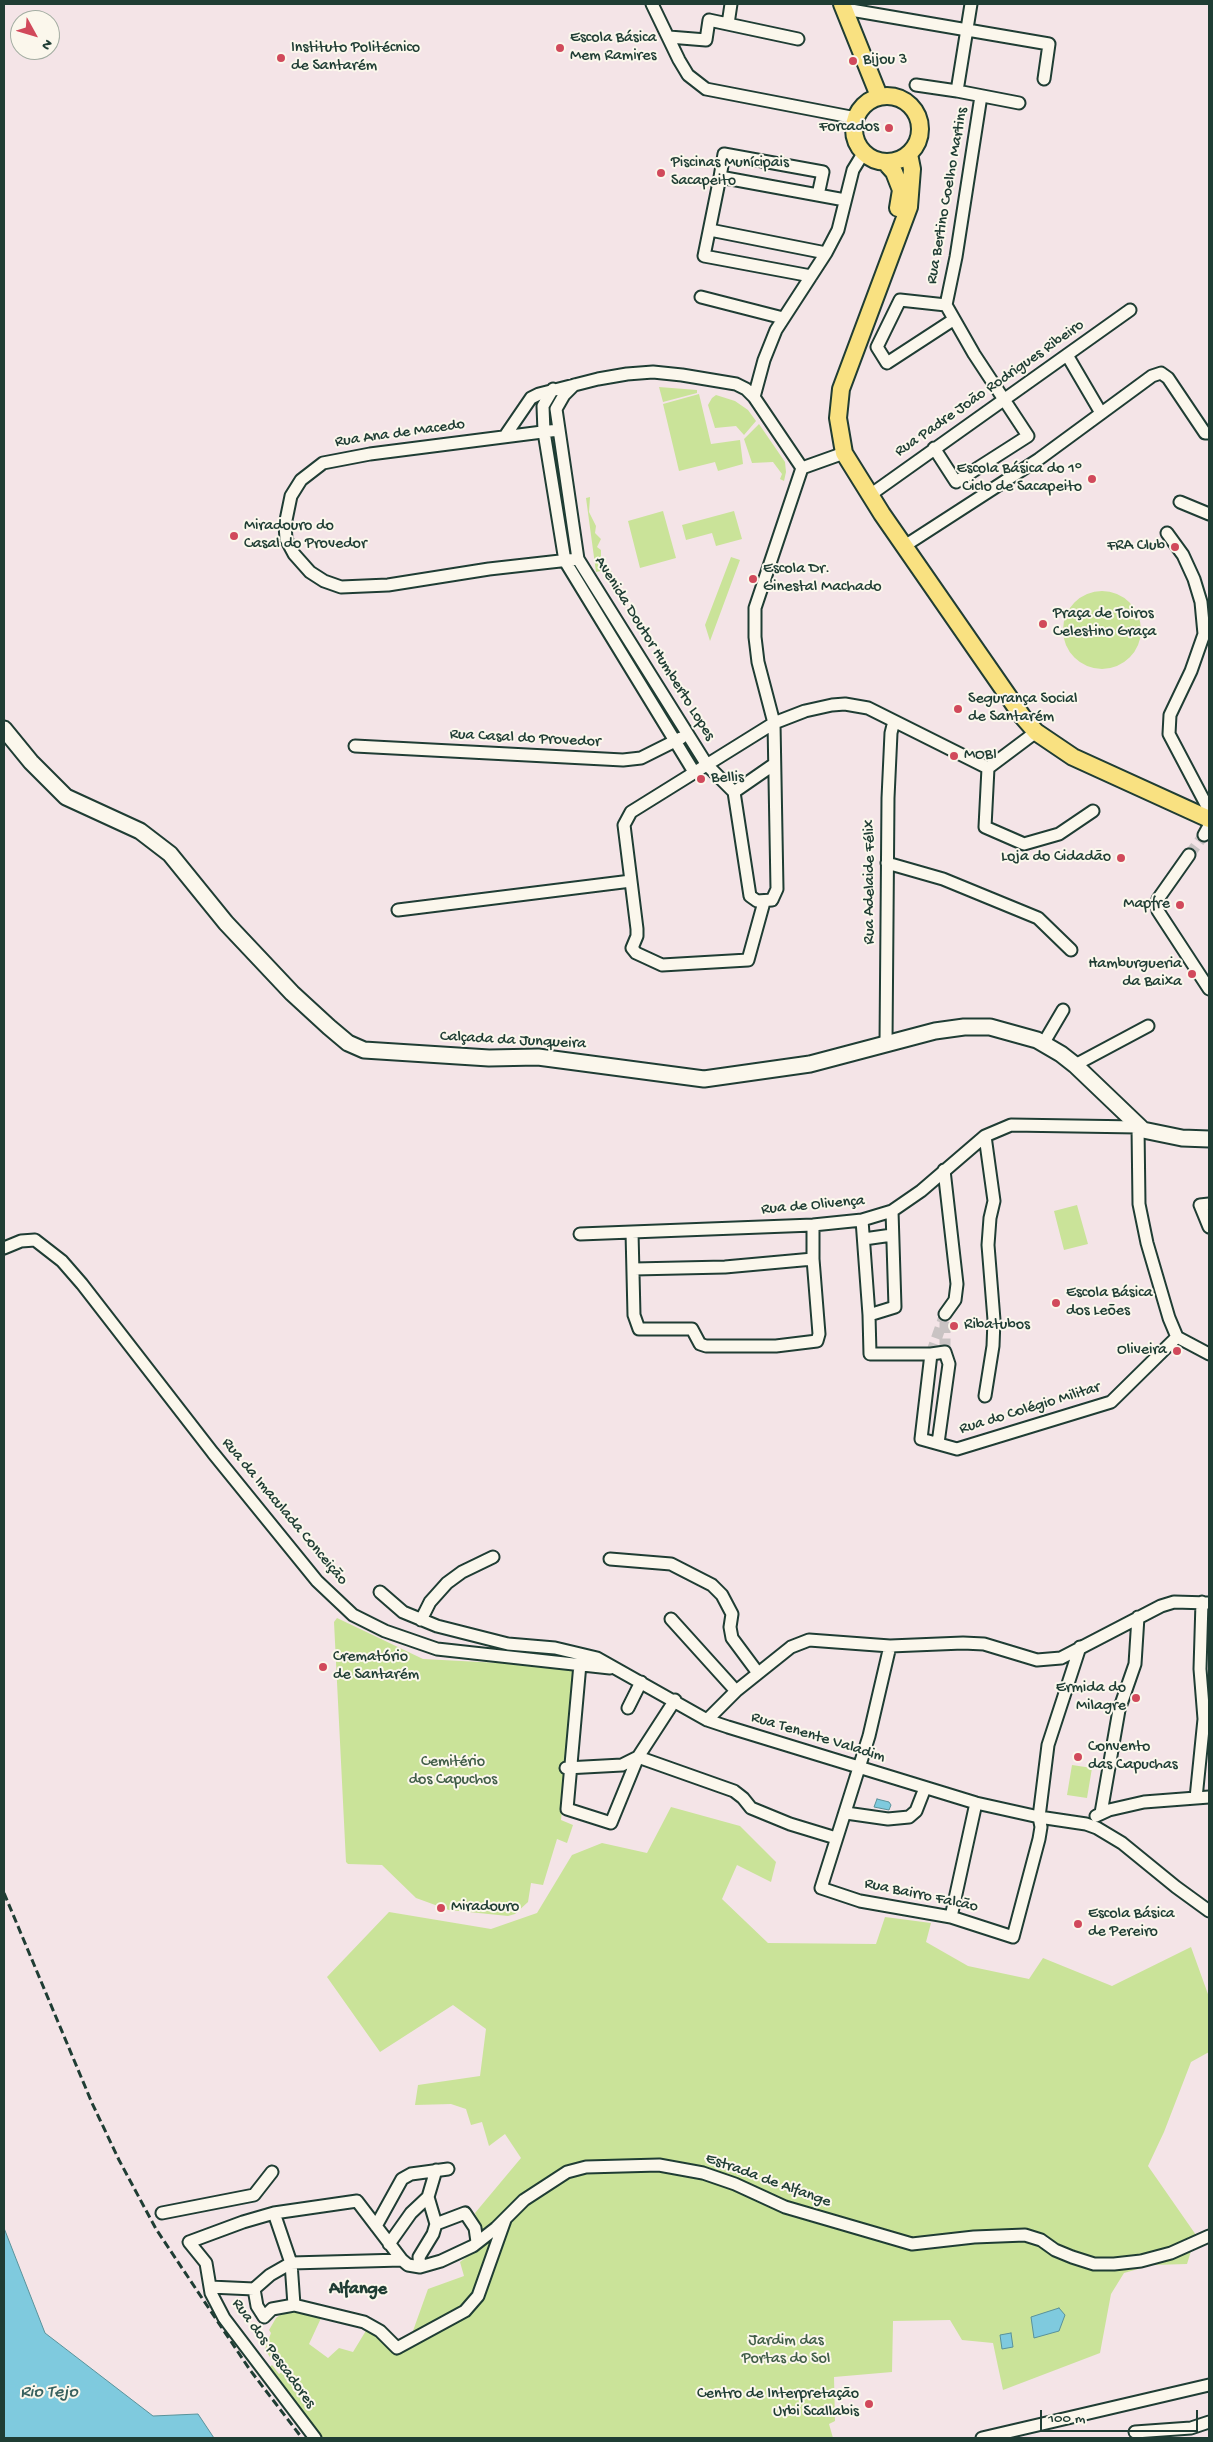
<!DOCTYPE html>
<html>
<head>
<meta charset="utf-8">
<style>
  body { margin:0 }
  #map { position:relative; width:1213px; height:2442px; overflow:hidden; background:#f4e4e7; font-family:"Gochi Hand",sans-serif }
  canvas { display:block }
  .frame { position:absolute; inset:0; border:5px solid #1f3d34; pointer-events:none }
  .north { position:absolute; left:10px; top:10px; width:50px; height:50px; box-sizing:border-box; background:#fbf7ec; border:1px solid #a3ada2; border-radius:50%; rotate:129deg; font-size:14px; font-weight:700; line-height:20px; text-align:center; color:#1f3d34 }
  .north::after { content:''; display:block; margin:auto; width:18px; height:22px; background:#d1495b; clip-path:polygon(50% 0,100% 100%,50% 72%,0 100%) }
  .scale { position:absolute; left:1040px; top:2410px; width:158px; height:22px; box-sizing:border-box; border:2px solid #1f3d34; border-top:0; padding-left:6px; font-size:15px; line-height:18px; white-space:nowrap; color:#1f3d34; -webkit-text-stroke:4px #fbf7ec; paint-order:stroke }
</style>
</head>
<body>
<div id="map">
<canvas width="1213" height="2442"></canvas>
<div class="frame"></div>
<div class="north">N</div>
<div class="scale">100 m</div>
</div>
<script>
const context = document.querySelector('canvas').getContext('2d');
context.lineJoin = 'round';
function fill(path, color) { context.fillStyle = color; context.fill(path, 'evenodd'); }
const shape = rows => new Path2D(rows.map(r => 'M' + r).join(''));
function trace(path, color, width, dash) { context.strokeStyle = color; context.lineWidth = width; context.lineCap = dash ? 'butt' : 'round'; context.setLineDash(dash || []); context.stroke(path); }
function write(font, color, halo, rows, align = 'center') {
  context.font = font + ' "Gochi Hand",sans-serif'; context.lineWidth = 4; context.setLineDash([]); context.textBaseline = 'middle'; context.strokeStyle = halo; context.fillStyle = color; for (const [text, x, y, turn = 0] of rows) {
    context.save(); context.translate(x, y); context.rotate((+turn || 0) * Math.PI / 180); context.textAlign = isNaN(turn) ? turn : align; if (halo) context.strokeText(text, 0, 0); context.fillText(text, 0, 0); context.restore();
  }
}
fill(shape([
  [659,387,697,390,697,393,663,402],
  [699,394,711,444,740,440,743,464,718,471,715,462,679,471,663,404],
  [716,395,735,401,748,410,756,421,744,435,736,426,715,428,708,405,712,398],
  [759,424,785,462,786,472,784,481,780,479,782,474,773,462,752,463,744,439],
  [590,497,589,512,596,526,595,533,601,539,597,547,601,550,601,558,603,564,612,572,605,570,596,572,586,498],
  [663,511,676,558,640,568,628,521],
  [734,511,742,539,716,546,712,533,686,540,682,525],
  [731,557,740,560,710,641,705,625],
  '1063 630a39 39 0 1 1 78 0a39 39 0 1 1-78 0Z',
  [1077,1205,1088,1244,1064,1250,1054,1211],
  [337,1618,423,1659,576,1667,561,1820,573,1825,567,1843,557,1839,543,1885,531,1883,528,1902,515,1914,508,1916,449,1910,416,1898,382,1865,348,1864,346,1862,334,1622],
  [1072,1765,1092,1768,1087,1798,1067,1795],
  [671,1807,740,1826,776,1862,771,1882,737,1865,722,1899,768,1943,876,1944,885,1917,931,1923,926,1942,968,1966,1029,1979,1043,1958,1112,1986,1191,1947,1209,1997,1209,2052,1191,2062,1164,2132,1148,2166,1196,2235,1187,2264,1152,2265,1124,2273,1111,2294,1100,2353,1003,2390,993,2343,962,2340,950,2320,893,2321,892,2372,834,2377,835,2421,829,2424,833,2438,319,2438,265,2371,272,2365,279,2374,287,2368,284,2364,273,2358,271,2359,265,2349,271,2333,269,2330,276,2318,289,2309,322,2316,309,2344,328,2358,339,2348,353,2352,367,2329,377,2332,390,2348,409,2342,428,2289,464,2276,460,2262,475,2251,481,2228,475,2213,521,2158,505,2134,489,2146,482,2122,471,2125,466,2109,451,2104,415,2105,418,2085,480,2076,486,2029,453,2005,380,2052,327,1977,389,1912,491,1929,537,1913,572,1855,602,1843,647,1853]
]), '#cae399');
const water = shape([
  [877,1799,889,1802,891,1805,889,1810,874,1807,877,1799],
  [4,2228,45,2333,153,2416,198,2414,214,2438,4,2438,4,2228],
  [1059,2308,1065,2315,1059,2331,1034,2338,1031,2317,1059,2308],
  [1011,2333,1013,2347,1002,2349,1000,2335,1011,2333]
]);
fill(water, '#7fcade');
trace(water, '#59929a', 1);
trace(shape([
  [1189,855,1204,835],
  [945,1322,945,1352],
  [931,1354,945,1314]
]), '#c9c3c3', 11, [11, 5.5]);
const street = shape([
  [652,4,679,60,688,75,706,89,856,118],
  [971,4,957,91,1019,103],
  [845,9,1049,44,1044,79],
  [728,24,731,4],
  [669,37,706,40,709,20,798,39],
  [916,85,957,91],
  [720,177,724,154,823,172,818,195],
  [710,230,826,253],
  [811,276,704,256,720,177,845,200],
  [701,297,783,318],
  [946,305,900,300,877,347,887,363,953,320],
  [1067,355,1101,413],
  [574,385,564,395,556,409,578,559,707,765,734,792,750,896,757,901,772,900,777,889,774,723,758,662,755,637,755,608,802,468,844,453],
  [553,389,543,406,544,432,565,561,694,772],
  [754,397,764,360,776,330,826,253,838,230,853,170,864,152],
  [558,430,370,454,323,463,301,480,291,496,285,525,286,539,294,554,310,572,324,581,341,587,388,585,489,569,578,559],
  [505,436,531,398,539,394,598,379,627,374,653,372,682,375,736,384,746,389,754,397,802,468],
  [934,448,956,482,1028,436,974,354,946,305,956,257,981,96],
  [870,495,1130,310],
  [1180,502,1209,514],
  [1167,533,1183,555,1194,579,1201,602,1204,634,1191,671,1170,715,1169,734,1209,810],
  [906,545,1039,459,1152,376,1161,373,1168,378,1205,433,1209,433],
  [355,746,623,760,641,758,681,738],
  [988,768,985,827,1024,844,1059,834,1093,811],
  [734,792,773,765],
  [1204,835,1209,826],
  [1189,855,1158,899,1158,911,1209,989],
  [887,863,943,879,1038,918,1071,950],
  [764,902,748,960,662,965,636,953,632,948,637,936,637,929,624,825,631,812,774,723,805,711,832,705,845,704,868,708,988,768,1036,732],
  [398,910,631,881],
  [886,1043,888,798,891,733,894,721],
  [1043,1044,1063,1010],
  [1075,1065,1148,1026],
  [985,1136,994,1201,990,1218,988,1245,994,1320,993,1346,985,1396],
  [944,1170,957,1284,955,1300,945,1314],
  [1209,1204,1200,1205,1209,1227],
  [862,1220,869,1315,895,1307,892,1211],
  [632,1232,634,1315,639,1329,692,1329,700,1344,706,1346,776,1346,817,1341,819,1334,813,1259,813,1225],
  [580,1234,813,1225,862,1220,892,1211,921,1191,985,1136,1011,1125,1138,1127,1139,1204,1147,1243,1169,1318,1177,1337,1209,1354],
  [864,1239,892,1235],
  [4,1248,21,1241,35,1240,62,1261,82,1284,213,1453,317,1581,353,1615,385,1631,437,1649,610,1668],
  [634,1269,725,1267,813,1259],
  [869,1315,870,1354,931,1354],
  [938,1443,949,1364,945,1352,931,1354,921,1439,957,1449,1111,1402,1177,1337],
  [610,1559,671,1564,712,1585,722,1595,732,1614,730,1627,732,1638,758,1673],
  [380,1592,403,1612,437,1626,508,1644,555,1648,597,1658,707,1720,728,1727,976,1803,1039,1817,1086,1824,1097,1828,1122,1843,1176,1887,1209,1911],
  [671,1619,736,1691],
  [421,1620,430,1602,447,1583,462,1572,493,1557],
  [890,1646,869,1736,821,1888,860,1901,951,1917,1013,1937,1039,1839,1041,1827,1039,1817,1048,1745,1080,1647],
  [580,1664,567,1809,611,1823,638,1757,675,1700],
  [628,1708,641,1682],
  [707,1720,736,1691,791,1647,809,1640,890,1646,963,1643,984,1644,1037,1660,1061,1658,1161,1606,1174,1602,1209,1603],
  [638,1757,734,1791,743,1798,751,1808,790,1824,836,1838],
  [566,1768,622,1765,638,1757],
  [1196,1798,1204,1719,1200,1669,1202,1602],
  [846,1813,888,1819,909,1817,916,1811,925,1788],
  [1101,1813,1119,1710,1135,1664,1138,1617],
  [1096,1816,1109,1810,1144,1802,1209,1797],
  [951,1917,976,1803],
  [162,2213,254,2195,272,2172],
  [274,2213,291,2263,294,2305],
  [436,2224,465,2213,475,2228,477,2242],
  [376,2226,402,2179,411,2174,448,2169],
  [389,2244,411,2213,428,2197,436,2170],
  [420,2267,419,2257,433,2234,436,2224,428,2197],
  [210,2287,254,2289,270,2275,291,2263,402,2260],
  [254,2289,257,2306,264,2317,272,2309,294,2305,364,2322,380,2331,397,2348,465,2311,478,2296,505,2220],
  [1135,2432,1191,2428,1209,2422],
  [315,2438,224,2318,211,2293,206,2263,189,2242,243,2222,274,2213,357,2201,402,2260,408,2265,420,2267,441,2261,473,2246,496,2228,524,2200,567,2172,586,2167,659,2165,703,2173,735,2184,785,2207,912,2244,974,2237,1025,2235,1041,2240,1055,2250,1072,2257,1094,2264,1114,2264,1141,2261,1171,2253,1209,2236],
  [982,2438,1209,2385]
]);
const secondary = shape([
  [4,729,31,762,66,797,140,831,170,854,226,923,292,993,329,1027,348,1043,364,1050,489,1058,538,1057,704,1079,810,1064,935,1031,964,1027,990,1027,1037,1040,1061,1054,1075,1065,1143,1130,1182,1138,1209,1139]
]);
const primary = shape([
  [842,4,879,96],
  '854 129a33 33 0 1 1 66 0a33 33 0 1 1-66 0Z',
  [909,154,912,169,909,207,841,389,838,418,844,453,882,514,1022,716,1036,732,1073,757,1209,819],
  [885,162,894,172,901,190,898,208]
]);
trace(street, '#1f3d34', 15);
trace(secondary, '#1f3d34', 19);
trace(primary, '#1f3d34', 20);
trace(street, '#fbf7ec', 11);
trace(secondary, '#fbf7ec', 15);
trace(primary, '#f9e181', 16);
trace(shape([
  [4,1893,92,2103,119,2160,156,2229,250,2370,302,2438]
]), '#1f3d34', 3, [8, 4]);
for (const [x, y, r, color] of [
  [560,48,5,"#d1495b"],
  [281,58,5,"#d1495b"],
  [853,61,5,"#d1495b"],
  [889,128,5,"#d1495b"],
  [661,173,5,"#d1495b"],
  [1092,479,5,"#d1495b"],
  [234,536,5,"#d1495b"],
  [1175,547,5,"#d1495b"],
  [753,579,5,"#d1495b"],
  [1043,624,5,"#d1495b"],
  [958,709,5,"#d1495b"],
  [954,756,5,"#d1495b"],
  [701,779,5,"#d1495b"],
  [1121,858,5,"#d1495b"],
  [1180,905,5,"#d1495b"],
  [1192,974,5,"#d1495b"],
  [1056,1303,5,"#d1495b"],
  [954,1326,5,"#d1495b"],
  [1177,1351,5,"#d1495b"],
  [323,1667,5,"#d1495b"],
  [1136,1698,5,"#d1495b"],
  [1078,1757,5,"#d1495b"],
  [441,1908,5,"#d1495b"],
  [1078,1924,5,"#d1495b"],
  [869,2404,5,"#d1495b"]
]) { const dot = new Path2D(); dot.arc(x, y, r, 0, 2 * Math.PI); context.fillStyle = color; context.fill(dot); trace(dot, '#fbf7ec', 2); }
write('16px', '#1f3d34', '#fbf7ec', [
  ["Escola Básica",570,39],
  ["Mem Ramires",570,57],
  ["Instituto Politécnico",291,49],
  ["de Santarém",291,67],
  ["Bijou 3",863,61],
  ["Forcados",879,128,"right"],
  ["Piscinas Munícipais",671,164],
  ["Sacapeito",671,182],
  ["Escola Básica do 1°",1082,470,"right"],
  ["Ciclo de Sacapeito",1082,488,"right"],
  ["Miradouro do",244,527],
  ["Casal do Provedor",244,545],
  ["FRA Club",1165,547,"right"],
  ["Escola Dr.",763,570],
  ["Ginestal Machado",763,588],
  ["Praça de Toiros",1053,615],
  ["Celestino Graça",1053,633],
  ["Segurança Social",968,700],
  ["de Santarém",968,718],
  ["MOBI",964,756],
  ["Bellis",711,779],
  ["Loja do Cidadão",1111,858,"right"],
  ["Mapfre",1170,905,"right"],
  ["Hamburgueria",1182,965,"right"],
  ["da Baixa",1182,983,"right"],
  ["Escola Básica",1066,1294],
  ["dos Leões",1066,1312],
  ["Ribatubos",964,1326],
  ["Oliveira",1167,1351,"right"],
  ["Crematório",333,1658],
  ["de Santarém",333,1676],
  ["Ermida do",1126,1689,"right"],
  ["Milagre",1126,1707,"right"],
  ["Convento",1088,1748],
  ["das Capuchas",1088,1766],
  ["Miradouro",451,1908],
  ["Escola Básica",1088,1915],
  ["de Pereiro",1088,1933],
  ["Centro de Interpretação",859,2395,"right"],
  ["Urbi Scallabis",859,2413,"right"]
], 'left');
write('16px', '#1f3d34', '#fbf7ec', [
  ["Rua Bertino Coelho Martins",948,196,-80],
  ["Rua Padre João Rodrigues Ribeiro",990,389,-35],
  ["Rua Ana de Macedo",400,434,-8],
  ["Avenida Doutor Humberto Lopes",654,649,58],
  ["Rua Casal do Provedor",525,739,3],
  ["Rua Adelaide Félix",871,882,-90],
  ["Calçada da Junqueira",513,1041,3],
  ["Rua de Olivença",813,1206,-5],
  ["Rua do Colégio Militar",1030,1409,-17],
  ["Rua da Imaculada Conceição",284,1512,50],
  ["Rua Tenente Valadim",818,1738,17],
  ["Rua Bairro Falcão",921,1896,12],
  ["Estrada de Alfange",768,2181,20],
  ["Rua dos Pescadores",273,2354,54]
]);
write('16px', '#415e48', '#fbf7ec', [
  ["Cemitério",453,1763],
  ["dos Capuchos",453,1781],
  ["Jardim das",786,2342],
  ["Portas do Sol",786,2360]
]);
write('bold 18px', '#1f3d34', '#fbf7ec', [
  ["Alfange",358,2290]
]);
write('italic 18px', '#37605e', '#fbf7ec', [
  ["Rio Tejo",49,2393]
]);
</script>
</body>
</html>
